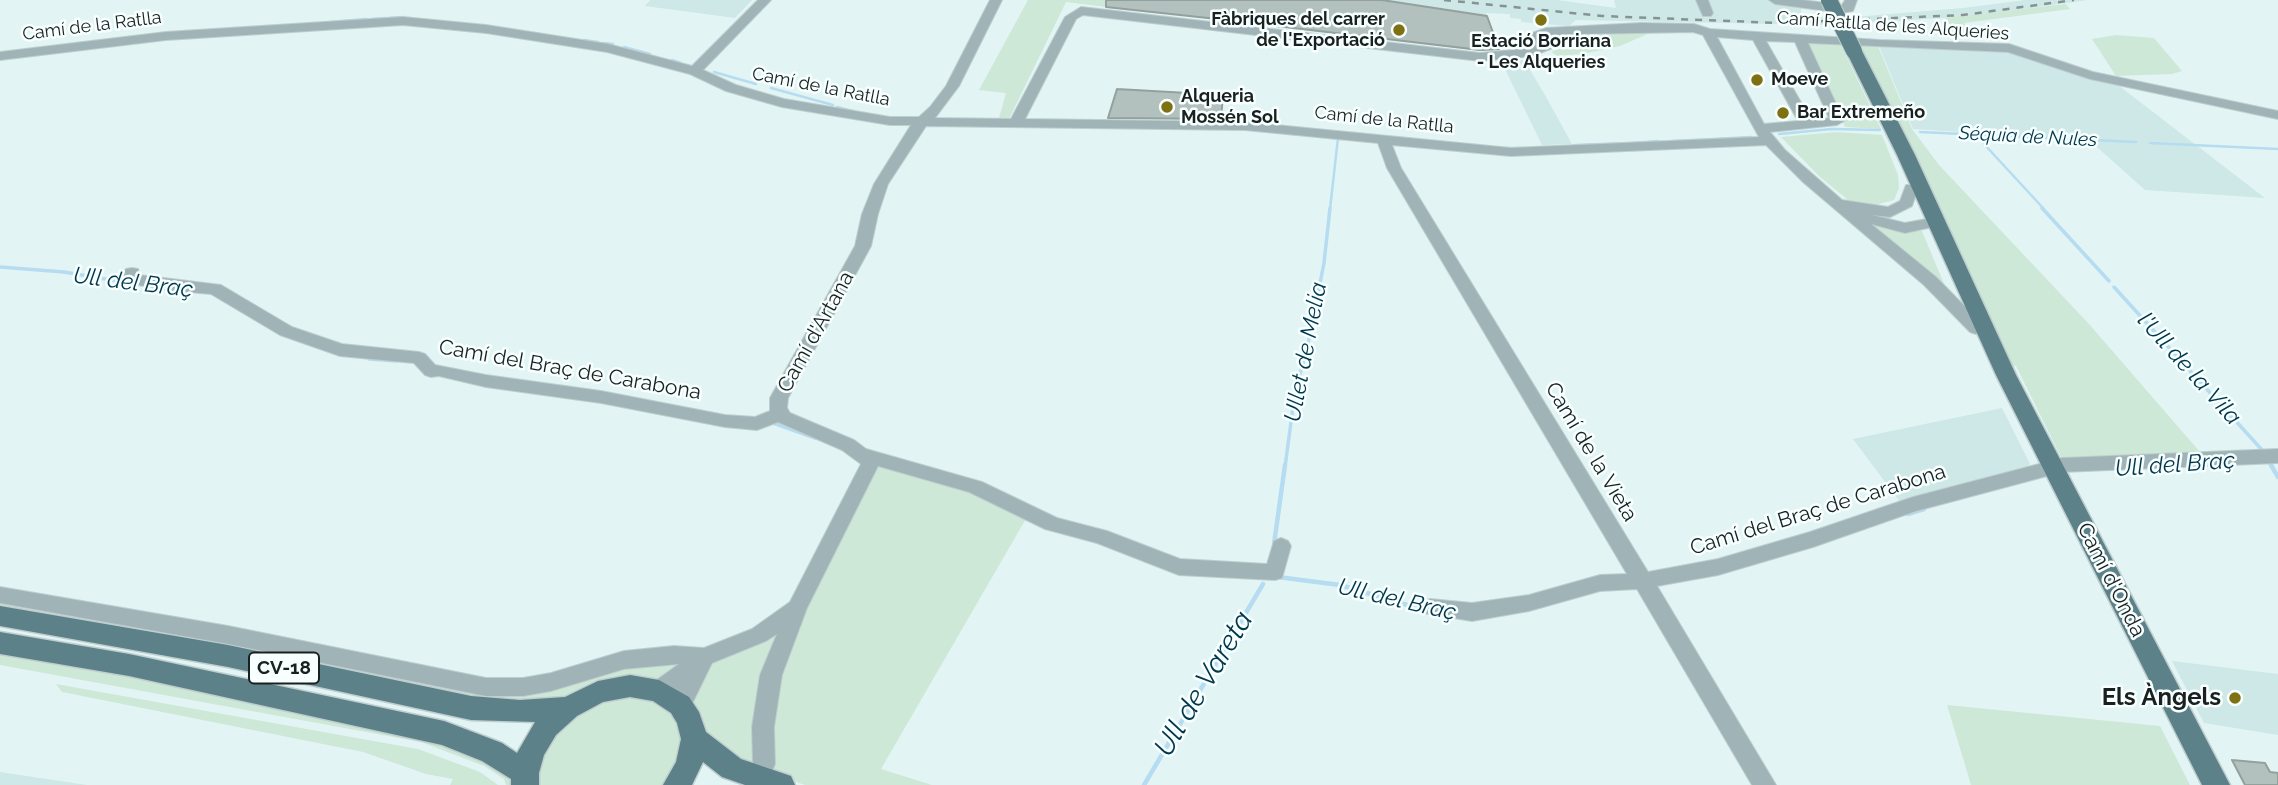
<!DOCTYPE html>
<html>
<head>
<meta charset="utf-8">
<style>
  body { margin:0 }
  canvas { display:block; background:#e3f4f4 }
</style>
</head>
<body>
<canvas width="2278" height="785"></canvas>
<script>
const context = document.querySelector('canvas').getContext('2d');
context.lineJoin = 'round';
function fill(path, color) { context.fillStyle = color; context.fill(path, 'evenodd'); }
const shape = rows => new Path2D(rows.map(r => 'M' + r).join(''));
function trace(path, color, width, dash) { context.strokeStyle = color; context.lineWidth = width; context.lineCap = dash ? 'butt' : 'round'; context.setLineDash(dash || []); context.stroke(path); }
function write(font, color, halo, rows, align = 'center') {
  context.font = font + ' Raleway,sans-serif'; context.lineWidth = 5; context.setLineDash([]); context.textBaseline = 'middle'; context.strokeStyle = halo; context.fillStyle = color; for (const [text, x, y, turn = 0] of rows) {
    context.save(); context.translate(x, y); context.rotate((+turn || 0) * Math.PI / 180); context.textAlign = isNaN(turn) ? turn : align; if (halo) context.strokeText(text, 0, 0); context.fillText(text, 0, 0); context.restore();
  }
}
fill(shape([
  [650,0,752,0,735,18,645,6],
  [1111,0,1557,0,1616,8,1614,0,1775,0,1801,4,1801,15,1804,17,1842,18,1963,8,2025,0,2088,0,1974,16,1825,25,1576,20,1569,26,1521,22,1521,19,1510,18,1510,14,1486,13,1500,51,1481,51,1242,22,1243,16,1221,13,1217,19,1107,7],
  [1879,46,2009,50,2114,82,2265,198,2145,190,2089,140,1913,129],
  [1524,60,1545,95,1572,144,1542,145,1502,63],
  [2002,408,2030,464,2024,470,1900,502,1853,439],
  [2172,661,2278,674,2278,735,2204,723],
  [0,772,87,785,0,785]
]), '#cde8e7');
fill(shape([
  [1028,0,1110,0,1107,7,1066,2,1009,119,999,118,1006,93,979,90],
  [2066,4,2070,9,1964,23,1972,38,1960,38,1945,18],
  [1634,31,1652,32,1620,46,1582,54,1556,56,1552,52,1578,36],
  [2116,35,2154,38,2182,71,2172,74,2116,76,2092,39],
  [1805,40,1840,43,1881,129,1845,127],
  [1855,44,1878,46,1912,129,1939,165,2089,324,2200,452,2208,455,2063,461,2016,366,2006,365],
  [1836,132,1882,135,1898,175,1899,188,1894,200,1875,205,1848,200,1819,176,1781,137],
  [1869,224,1893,231,1922,231,1947,291],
  [874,460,976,490,1027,517,881,769,932,785,805,785,754,767,708,740,691,700,703,667,788,620,773,676],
  [0,596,485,689,603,667,694,659,665,682,564,699,513,705,0,607],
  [0,650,412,734,488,760,512,780,513,785,506,785,504,779,484,766,421,742,0,665],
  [56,684,418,749,480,772,498,785,450,785,453,779,426,774,363,752,62,692],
  [617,697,636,697,653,701,667,710,677,722,681,737,680,755,665,785,537,785,536,775,550,739,587,707],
  [1947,705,2160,726,2190,785,1971,785]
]), '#cee8d7');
trace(shape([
  [388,18,404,17],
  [371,19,385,18],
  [330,22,366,19],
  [584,40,598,42],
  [603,43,613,44],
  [624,47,650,54],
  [672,60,681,63],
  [714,72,756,84],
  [771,88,833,105],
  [837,107,853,111],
  [1920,132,2136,142],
  [1779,134,1832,129,1880,130],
  [1673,141,1751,137],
  [1631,143,1658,141],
  [2150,143,2278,149],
  [1984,144,2044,209],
  [1575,145,1630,143],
  [1505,148,1521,148],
  [1330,209,1338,138]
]), '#b5dcf1', 2.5);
trace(shape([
  [2042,208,2109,281],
  [0,267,64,272,129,283],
  [2114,287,2263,451],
  [369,359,396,361],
  [773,423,815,438],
  [2269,461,2272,467],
  [1285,467,1295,392,1307,349,1324,263,1330,208]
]), '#b5dcf1', 3.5);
trace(shape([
  [2271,465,2278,477],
  [1908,514,1924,509],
  [1274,544,1285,465],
  [1278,577,1340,585,1424,610],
  [1144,785,1263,584]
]), '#b5dcf1', 4.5);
const building = shape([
  [1106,0,1382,0,1487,16,1499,49,1480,50,1242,22,1244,16,1221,13,1217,19,1106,7,1106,0],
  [1117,89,1223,95,1221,119,1108,118,1117,89],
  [2232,760,2265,763,2270,772,2278,773,2278,785,2245,785,2232,760]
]);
fill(building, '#b2c1bd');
trace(building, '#93a19d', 2);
const minor = shape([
  [758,0,771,0,703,70,736,85,784,99,890,117,919,117,930,107,946,86,990,0,1002,0,959,86,935,118,1011,119,1065,17,1081,7,1480,53,1512,50,1532,33,1546,28,1641,23,1694,24,1710,29,1880,40,2009,44,2093,72,2278,111,2278,119,2090,79,2008,52,1808,43,1844,121,1837,125,1770,132,1785,150,1842,200,1888,207,1900,201,1906,185,1916,185,1918,188,1912,206,1890,217,1872,215,1905,223,1932,218,1940,223,1937,226,1905,233,1871,224,1936,277,1982,324,1984,328,1976,334,1970,332,1924,285,1803,182,1766,145,1511,156,1392,145,1401,168,1648,572,1718,559,1810,532,1913,497,2062,458,2278,449,2278,463,2062,472,1916,511,1813,547,1718,575,1657,586,1776,785,1752,785,1637,589,1600,591,1529,611,1472,621,1423,613,1420,607,1423,601,1430,599,1472,603,1529,595,1600,575,1627,574,1387,168,1378,143,1245,130,926,126,888,184,878,214,871,246,788,398,787,408,790,413,854,440,866,449,982,482,1057,518,1107,531,1180,559,1267,564,1274,541,1281,538,1288,541,1291,546,1282,578,1275,580,1179,575,1097,543,1045,529,969,492,878,466,807,608,782,675,774,727,775,764,772,771,764,774,756,771,753,764,752,727,760,675,777,634,766,641,712,663,688,712,680,715,672,712,669,705,677,690,659,700,651,698,648,691,651,684,679,664,624,669,551,691,523,696,486,696,228,644,0,603,0,587,228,626,486,678,523,678,551,673,624,651,674,646,704,648,752,629,790,602,861,464,842,450,778,422,757,430,725,427,601,403,486,387,439,376,431,377,425,375,414,363,340,356,280,335,211,294,166,290,127,283,119,278,126,269,132,268,138,269,139,275,221,285,292,327,342,344,419,352,425,354,435,365,486,375,601,391,725,415,755,417,770,411,770,398,855,246,862,214,874,184,911,125,890,125,782,107,726,91,690,74,607,52,486,33,403,25,166,40,0,60,0,52,166,32,403,17,486,25,608,44,692,66,758,0],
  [1083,15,1480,61,1533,56,1577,38,1579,34,1693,32,1703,35,1759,137,1511,148,1245,122,1025,119,1076,19,1083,15],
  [1562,35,1531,47,1548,36,1562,35],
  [1717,37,1753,40,1798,121,1764,124,1717,37],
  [1766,41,1795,42,1829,118,1811,120,1766,41],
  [1696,0,1708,0,1713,13,1711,16,1703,16,1696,0],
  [1769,0,1802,0,1842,5,1845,0,1857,0,1853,11,1842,13,1775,4,1769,0]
]);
const major = shape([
  [1854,46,1862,51,1915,155,2016,375,2230,785,2202,785,1996,375,1897,155,1846,51,1854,46],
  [0,606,228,645,471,696,520,700,565,697,598,681,630,675,659,680,689,697,699,712,706,732,741,759,791,776,795,785,745,785,722,777,703,762,692,785,663,785,676,762,681,739,677,723,671,713,653,701,630,697,603,702,577,716,556,735,544,755,539,773,539,785,511,785,511,779,482,761,442,745,129,676,0,654,0,632,129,654,444,721,502,743,517,753,535,722,471,720,228,667,0,626,0,606]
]);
trace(minor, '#bfcece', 2);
trace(major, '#bfcece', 3);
fill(minor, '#a0b4b8');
fill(major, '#5c8189');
trace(shape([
  [1444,0,1602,16,1779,23,1963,15,2074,0]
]), '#879393', 2.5, [7, 7]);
const majorBridge = shape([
  [1829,0,1854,51]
]);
trace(majorBridge, '#bfcece', 18, []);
trace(majorBridge, '#5c8189', 16);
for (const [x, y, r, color] of [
  [1541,20,7,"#7d7112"],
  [1399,30,7,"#7d7112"],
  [1757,80,7,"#7d7112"],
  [1167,107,7,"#7d7112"],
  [1783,113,7,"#7d7112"],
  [2235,698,7,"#7d7112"]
]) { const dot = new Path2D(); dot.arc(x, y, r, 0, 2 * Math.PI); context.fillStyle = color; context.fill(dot); trace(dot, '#f8ffff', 2.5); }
write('bold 18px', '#1a2020', '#f8ffff', [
  ["Fàbriques del carrer",1385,20,"right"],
  ["de l'Exportació",1385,41,"right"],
  ["Estació Borriana",1541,42,"center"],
  ["- Les Alqueries",1541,63,"center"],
  ["Moeve",1771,80],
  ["Alqueria",1181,97],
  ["Mossén Sol",1181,118],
  ["Bar Extremeño",1797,113]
], 'left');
write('18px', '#1a2020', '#f8ffff', [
  ["Camí de la Ratlla",92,26,-7],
  ["Camí Ratlla de les Alqueries",1893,26,4],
  ["Camí de la Ratlla",821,87,11],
  ["Camí de la Ratlla",1384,120,6]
]);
write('italic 19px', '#00374d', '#f8ffff', [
  ["Séquia de Nules",2028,137,3]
]);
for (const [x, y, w] of [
  [284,668,70]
]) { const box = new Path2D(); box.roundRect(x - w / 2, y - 15.5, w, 31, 5); context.fillStyle = '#f8ffff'; context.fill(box); trace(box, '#1a2020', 2); }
write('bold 19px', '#1a2020', null, [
  ["CV-18",284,668]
]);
write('21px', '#1a2020', '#f8ffff', [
  ["Camí d'Artana",816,332,-61],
  ["Camí del Braç de Carabona",570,370,10],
  ["Camí de la Vieta",1591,452,59],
  ["Camí del Braç de Carabona",1818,510,-17],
  ["Camí d'Onda",2111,580,63]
]);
write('italic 23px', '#00374d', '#f8ffff', [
  ["Ull del Braç",133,283,7],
  ["Ullet de Melia",1306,352,-79],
  ["l'Ull de la Vila",2189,369,48],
  ["Ull del Braç",2175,465,-4],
  ["Ull del Braç",1397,600,13]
]);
write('bold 24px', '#1a2020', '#f8ffff', [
  ["Els Àngels",2221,698]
], 'right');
write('italic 28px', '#00374d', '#f8ffff', [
  ["Ull de Vareta",1204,684,-59]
]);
</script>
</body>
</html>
